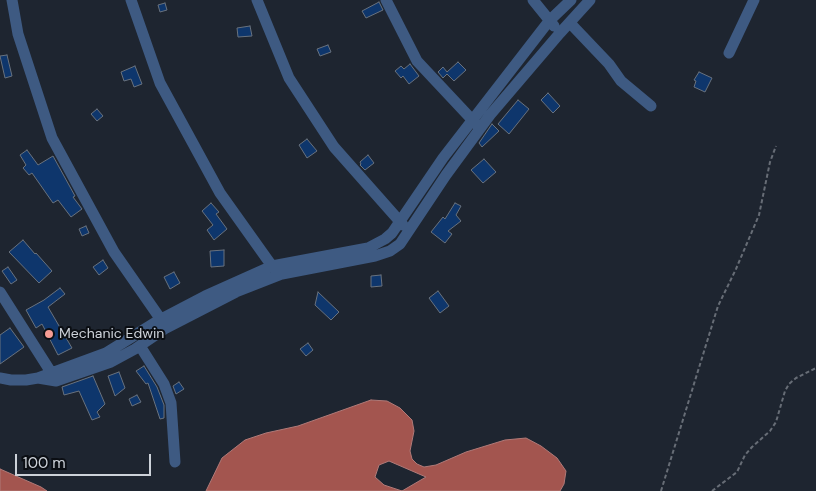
<!DOCTYPE html>
<html>
<head>
<meta charset="utf-8">
<style>
  body { margin:0 }
  #map { position:relative; width:816px; height:491px; overflow:hidden; background:#1e2530; font-family:"DM Sans",sans-serif }
  canvas { display:block }
  .scale { position:absolute; left:15px; top:454px; width:136px; height:22px; box-sizing:border-box; border:2px solid #cdd2d9; border-top:0; padding-left:6px; font-size:15px; line-height:18px; white-space:nowrap; color:#cdd2d9; -webkit-text-stroke:4px #0b0e13; paint-order:stroke }
</style>
</head>
<body>
<div id="map">
<canvas width="816" height="491"></canvas>
<div class="scale">100 m</div>
</div>
<script>
const context = document.querySelector('canvas').getContext('2d');
context.lineJoin = 'round';
function fill(path, color) { context.fillStyle = color; context.fill(path, 'evenodd'); }
const shape = rows => new Path2D(rows.map(r => 'M' + r).join(''));
function trace(path, color, width, dash) { context.strokeStyle = color; context.lineWidth = width; context.lineCap = dash ? 'butt' : 'round'; context.setLineDash(dash || []); context.stroke(path); }
function write(font, color, halo, rows, align = 'center') {
  context.font = font + ' "DM Sans",sans-serif'; context.lineWidth = 4; context.setLineDash([]); context.textBaseline = 'middle'; context.strokeStyle = halo; context.fillStyle = color; for (const [text, x, y, turn = 0] of rows) {
    context.save(); context.translate(x, y); context.rotate((+turn || 0) * Math.PI / 180); context.textAlign = isNaN(turn) ? turn : align; if (halo) context.strokeText(text, 0, 0); context.fillText(text, 0, 0); context.restore();
  }
}
const water = shape([
  [371,400,387,401,400,408,412,420,414,431,410,451,412,459,417,464,424,467,436,465,466,452,505,440,526,438,541,446,557,458,566,471,564,484,560,491,402,491,426,477,389,461,379,465,375,477,384,485,402,491,206,491,222,458,245,440,266,433,298,426,371,400],
  [0,469,41,487,47,491,0,491,0,469]
]);
fill(water, '#a3554f');
trace(water, '#b07a78', 1);
const building = shape([
  [379,2,383,10,366,18,362,11,379,2],
  [165,3,167,10,160,12,158,5,165,3],
  [250,26,252,36,238,37,237,28,250,26],
  [328,45,331,52,320,56,317,49,328,45],
  [7,55,12,76,5,78,0,56,7,55],
  [458,62,466,70,454,81,447,74,443,78,438,72,443,67,447,72,458,62],
  [410,64,419,76,409,84,403,76,401,78,395,71,401,66,404,69,410,64],
  [135,66,142,84,134,87,131,79,124,81,121,72,135,66],
  [699,72,712,78,705,92,694,87,696,81,694,80,699,72],
  [548,93,560,106,553,113,541,100,548,93],
  [518,100,529,109,509,134,498,124,518,100],
  [97,109,103,116,97,121,91,114,97,109],
  [492,124,499,131,482,147,479,143,492,124],
  [307,139,317,151,307,158,299,145,307,139],
  [27,150,38,165,53,156,75,196,73,197,82,209,71,217,58,200,53,203,32,173,29,175,23,168,26,165,20,155,27,150],
  [368,155,374,163,365,170,360,165,361,164,360,162,368,155],
  [484,159,496,172,483,183,471,170,484,159],
  [211,203,219,212,216,214,227,229,214,240,207,230,213,225,202,211,211,203],
  [455,203,461,206,456,215,461,221,448,231,452,234,445,243,431,232,443,217,445,219,455,203],
  [86,226,89,233,82,236,79,229,86,226],
  [23,240,35,254,36,253,52,271,39,283,9,252,23,240],
  [224,250,224,266,211,267,210,251,224,250],
  [103,260,108,268,99,275,93,267,103,260],
  [8,267,17,280,11,284,2,271,8,267],
  [174,272,180,283,170,289,164,277,174,272],
  [381,275,382,286,371,287,371,276,381,275],
  [60,288,65,294,48,307,72,348,58,355,42,324,36,328,26,310,44,300,60,288],
  [438,291,449,306,440,313,429,298,438,291],
  [318,292,339,312,331,320,315,305,318,292],
  [10,328,24,347,0,364,0,335,10,328],
  [308,343,313,350,306,356,300,349,308,343],
  [144,366,157,387,164,405,164,418,160,419,148,383,146,384,136,371,144,366],
  [119,372,125,388,115,396,108,376,119,372],
  [93,376,105,404,97,412,100,417,92,420,79,391,64,395,62,387,93,376],
  [179,382,184,389,176,394,173,386,179,382],
  [137,395,141,402,132,406,129,399,137,395]
]);
fill(building, '#0e366c');
trace(building, '#69727e', 1);
trace(shape([
  [661,491,718,306,736,269,759,215,770,162,776,146],
  [712,491,737,472,745,455,752,447,770,431,776,422,785,391,789,384,796,378,816,368]
]), '#676d76', 2, [4, 2.5]);
trace(shape([
  [12,0,18,34,52,138,114,252,164,324],
  [131,0,160,83,220,193,272,266,277,270],
  [257,0,289,78,334,147,403,225],
  [386,0,417,61,477,125],
  [533,0,554,26],
  [570,23,609,64,621,81,651,106],
  [729,53,754,0],
  [0,292,54,377],
  [140,346,164,384,171,403,175,462],
  [0,378,11,380,26,380,38,378,106,353,161,319,205,296,272,266,368,248,385,239,392,233,443,158,549,21,571,0],
  [38,378,56,381,111,362,135,349,166,328,236,292,282,274,375,256,390,251,400,244,446,175,490,115,560,33,590,0]
]), '#3e5a82', 11);
for (const [x, y, r, color] of [
  [49,334,5,"#f59c94"]
]) { const dot = new Path2D(); dot.arc(x, y, r, 0, 2 * Math.PI); context.fillStyle = color; context.fill(dot); trace(dot, '#0b0e13', 2); }
write('14px', '#cdd2d9', '#0b0e13', [
  ["Mechanic Edwin",59,334]
], 'left');
</script>
</body>
</html>
